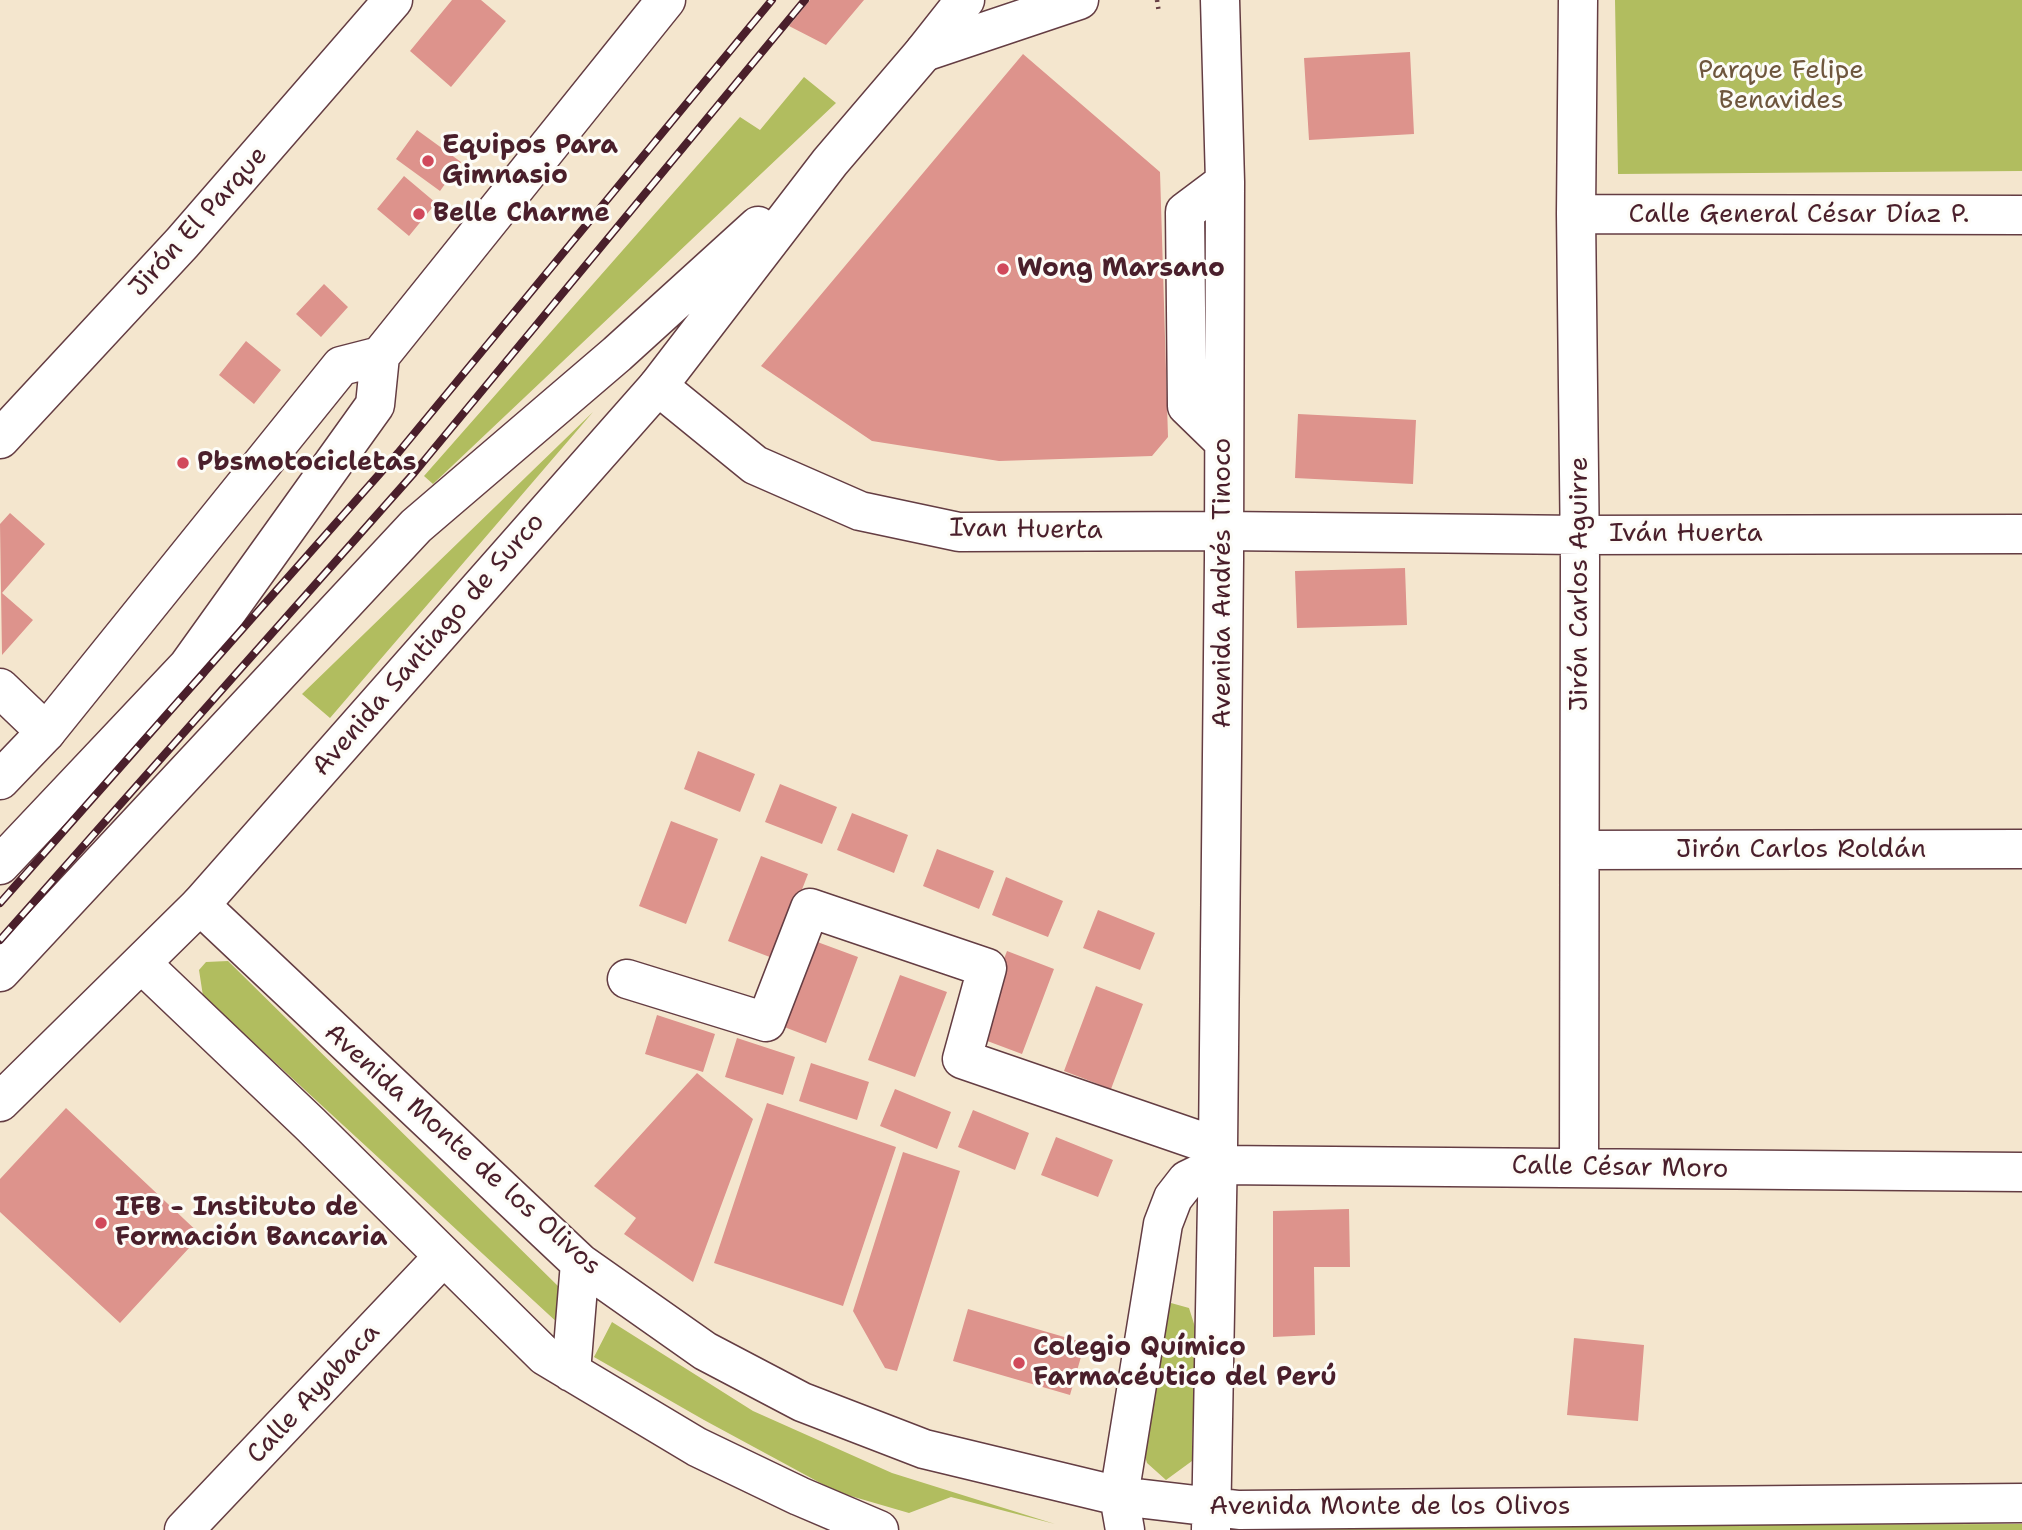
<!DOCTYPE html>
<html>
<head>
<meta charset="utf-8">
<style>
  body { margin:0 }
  canvas { display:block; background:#f4e6ce }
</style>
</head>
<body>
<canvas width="2022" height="1530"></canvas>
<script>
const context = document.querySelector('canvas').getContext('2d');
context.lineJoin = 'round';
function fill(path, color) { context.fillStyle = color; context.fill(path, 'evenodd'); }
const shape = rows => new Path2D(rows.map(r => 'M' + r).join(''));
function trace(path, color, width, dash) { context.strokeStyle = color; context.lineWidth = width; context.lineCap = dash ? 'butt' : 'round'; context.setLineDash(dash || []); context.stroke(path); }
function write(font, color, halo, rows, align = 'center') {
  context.font = font + ' "Shantell Sans",sans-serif'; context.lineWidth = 6; context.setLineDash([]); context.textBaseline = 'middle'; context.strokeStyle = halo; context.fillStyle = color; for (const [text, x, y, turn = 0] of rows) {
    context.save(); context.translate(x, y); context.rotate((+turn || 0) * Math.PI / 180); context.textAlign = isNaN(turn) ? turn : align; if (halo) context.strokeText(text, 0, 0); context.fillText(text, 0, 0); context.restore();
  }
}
fill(shape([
  [1615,0,2022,0,2022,171,1618,174],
  [804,77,836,103,433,484,424,476,740,117,760,130],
  [593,412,330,718,302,694],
  [228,961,561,1289,560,1325,203,996,199,970,206,962],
  [1171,1303,1189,1308,1195,1327,1192,1461,1166,1480,1147,1463,1142,1446,1160,1322],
  [612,1322,753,1411,892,1473,1055,1524,951,1497,909,1513,837,1492,704,1420,594,1357],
  [2022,1524,2022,1530,1283,1530,1283,1526]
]), '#b1bd5f');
fill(shape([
  [452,0,481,0,506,21,451,87,410,51],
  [810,0,864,0,826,45,789,26],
  [1410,52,1414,134,1309,140,1304,58],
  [1023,54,1160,172,1168,437,1152,456,999,461,872,441,761,366],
  [417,130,461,162,440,191,396,159],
  [404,176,436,203,409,236,377,209],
  [324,284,348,307,321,337,296,314],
  [246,341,281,370,254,404,219,375],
  [1298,414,1416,420,1413,484,1295,478],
  [10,513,45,544,2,593,33,620,2,655,0,524],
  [1405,568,1407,625,1297,628,1295,571],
  [698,751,755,774,740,812,684,789],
  [780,784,837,807,822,844,765,822],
  [852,813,908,835,894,873,837,850],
  [671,821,718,839,686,924,639,906],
  [937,849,994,871,979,909,923,886],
  [761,856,808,874,775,959,728,941],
  [1006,877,1063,901,1048,937,992,915],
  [1098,910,1155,933,1140,970,1083,948],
  [812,940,858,957,826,1043,779,1025],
  [1007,951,1054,969,1022,1054,974,1036],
  [900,975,947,992,915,1077,868,1060],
  [1096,986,1143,1004,1111,1089,1064,1071],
  [657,1015,715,1034,703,1072,645,1054],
  [737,1038,795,1057,783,1095,725,1077],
  [811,1063,869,1082,857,1120,799,1101],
  [697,1073,753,1119,693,1282,624,1234,636,1218,594,1186],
  [895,1089,951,1112,937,1149,880,1126],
  [767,1103,896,1147,843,1306,714,1263],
  [66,1108,201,1235,120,1323,0,1212,0,1179],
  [973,1110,1029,1133,1015,1170,958,1147],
  [1056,1137,1113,1160,1098,1197,1041,1175],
  [903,1152,960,1171,897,1371,885,1368,853,1311],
  [1349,1209,1350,1267,1314,1267,1315,1335,1273,1337,1273,1211],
  [968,1309,1085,1343,1070,1395,953,1361],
  [1574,1338,1644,1345,1638,1421,1567,1415]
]), '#dd938c');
const minor = shape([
  [1578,0,1576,214,1580,560,1579,1168],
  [924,52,1079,0],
  [1576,214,2022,215],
  [658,386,755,465,860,511,959,532,1224,531,1580,535,2022,534],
  [0,439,182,243,393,0],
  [1224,442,1187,406,1185,212,1225,182],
  [0,688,46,732],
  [1580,850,2022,849],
  [200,905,580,1263,705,1351,802,1402,924,1449,1119,1496,1239,1510,2022,1503],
  [142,964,310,1124,545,1356,697,1447,799,1496,879,1530],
  [627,979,766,1022,810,908,987,968,962,1059,1218,1147],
  [571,1372,580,1263],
  [184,1530,443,1257],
  [1125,1530,1119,1496,1163,1224,1173,1198,1187,1180,1218,1165,2022,1172],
  [1211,1530,1218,1147,1224,559,1225,182,1220,0]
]);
const major = shape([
  [0,780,46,732,341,366,380,356],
  [0,865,188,666,375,405,380,356,666,0],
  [0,972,416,526,617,354,758,226],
  [0,1102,200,905,658,386,830,162,924,52,965,0]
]);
trace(minor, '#643d43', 41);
trace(major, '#643d43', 41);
trace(shape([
  [1157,0,1159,13]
]), '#643d43', 4.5, [2, 5]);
trace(minor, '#fff', 38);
trace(major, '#fff', 38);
const rail = shape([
  [0,903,398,453,772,0],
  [0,940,414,473,805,0]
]);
trace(rail, '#4a1f2b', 8);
trace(rail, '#fdfcf7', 5, [16]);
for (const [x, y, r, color] of [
  [428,161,7,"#d1495b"],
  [419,214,7,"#d1495b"],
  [1003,269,7,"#d1495b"],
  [183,463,7,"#d1495b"],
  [101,1223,7,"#d1495b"],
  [1019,1363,7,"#d1495b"]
]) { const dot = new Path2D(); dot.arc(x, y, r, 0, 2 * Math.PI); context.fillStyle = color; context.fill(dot); trace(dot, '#fdfcf7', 2.5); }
write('26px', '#6e563d', '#fdfcf7', [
  ["Parque Felipe",1781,71],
  ["Benavides",1781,101]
]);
write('bold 26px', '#4a1f2b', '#fdfcf7', [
  ["Equipos Para",442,146],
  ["Gimnasio",442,176],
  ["Belle Charme",433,214],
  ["Wong Marsano",1017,269],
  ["Pbsmotocicletas",197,463],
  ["IFB - Instituto de",115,1208],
  ["Formación Bancaria",115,1238],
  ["Colegio Químico",1033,1348],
  ["Farmacéutico del Perú",1033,1378]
], 'left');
write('26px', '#4a1f2b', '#fdfcf7', [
  ["Calle General César Díaz P.",1799,215],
  ["Jirón El Parque",199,222,-48],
  ["Ivan Huerta",1026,530,1],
  ["Iván Huerta",1686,534],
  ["Avenida Andrés Tinoco",1223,583,-90],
  ["Jirón Carlos Aguirre",1580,584,-90],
  ["Avenida Santiago de Surco",429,645,-49],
  ["Jirón Carlos Roldán",1801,850],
  ["Avenida Monte de los Olivos",462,1150,42],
  ["Calle César Moro",1620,1168,1],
  ["Calle Ayabaca",314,1394,-47],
  ["Avenida Monte de los Olivos",1390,1507]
]);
</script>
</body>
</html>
